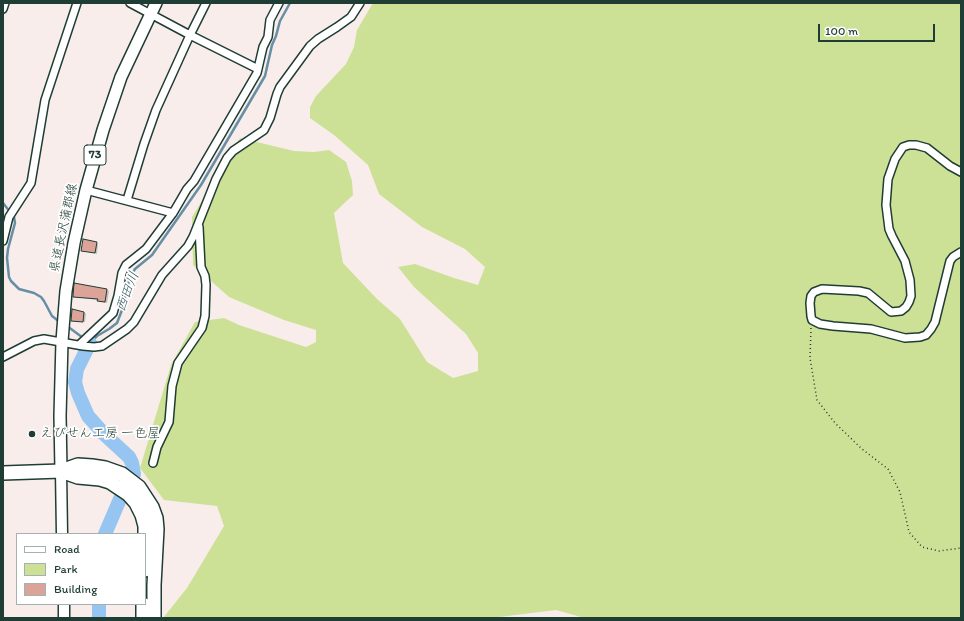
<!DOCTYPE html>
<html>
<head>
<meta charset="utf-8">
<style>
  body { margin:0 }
  #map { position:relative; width:964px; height:621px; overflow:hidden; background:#f8edea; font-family:Itim,sans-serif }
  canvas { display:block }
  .frame { position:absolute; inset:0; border:4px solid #1f3d34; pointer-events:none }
  .legend { position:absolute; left:16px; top:533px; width:130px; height:72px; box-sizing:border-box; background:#fff; border:1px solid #a5b1ae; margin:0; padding:5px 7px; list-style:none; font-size:12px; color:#1f3d34 }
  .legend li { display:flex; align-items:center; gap:8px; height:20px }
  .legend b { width:20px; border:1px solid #a5b1ae }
  .scale { position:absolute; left:818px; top:24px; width:117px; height:18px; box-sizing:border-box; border:2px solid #1f3d34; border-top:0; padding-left:5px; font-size:12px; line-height:14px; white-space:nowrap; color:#1f3d34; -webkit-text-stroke:3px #fff; paint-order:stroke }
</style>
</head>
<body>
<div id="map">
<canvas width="964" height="621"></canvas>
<div class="frame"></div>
<ul class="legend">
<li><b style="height:5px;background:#fff"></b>Road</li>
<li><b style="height:11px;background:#cce196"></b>Park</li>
<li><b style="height:11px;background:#dca398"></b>Building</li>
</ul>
<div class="scale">100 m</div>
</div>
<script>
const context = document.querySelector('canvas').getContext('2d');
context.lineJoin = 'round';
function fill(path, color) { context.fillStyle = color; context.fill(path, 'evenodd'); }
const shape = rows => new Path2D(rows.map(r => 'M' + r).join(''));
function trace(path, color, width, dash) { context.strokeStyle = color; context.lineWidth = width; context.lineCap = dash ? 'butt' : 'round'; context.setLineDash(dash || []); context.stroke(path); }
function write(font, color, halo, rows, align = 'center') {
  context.font = font + ' Itim,"Klee One",sans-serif'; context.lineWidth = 3.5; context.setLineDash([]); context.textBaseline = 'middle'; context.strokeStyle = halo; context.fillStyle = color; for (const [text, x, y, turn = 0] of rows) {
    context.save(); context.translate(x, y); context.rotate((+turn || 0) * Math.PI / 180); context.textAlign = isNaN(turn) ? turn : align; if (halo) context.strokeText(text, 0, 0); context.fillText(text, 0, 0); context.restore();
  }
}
fill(shape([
  [373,3,961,3,961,618,582,618,581,617,556,610,491,618,163,618,187,588,224,526,217,506,164,500,140,468,171,365,195,322,224,318,239,325,306,347,316,342,316,330,284,320,229,297,193,265,192,217,240,138,294,151,314,152,329,150,346,162,352,181,353,195,334,213,343,263,377,299,400,319,427,362,453,378,478,371,478,353,466,334,414,287,398,267,415,264,454,278,478,285,485,267,465,249,422,227,379,194,368,165,334,135,310,118,310,107,316,96,346,64,354,47,357,30]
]), '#cce196');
fill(shape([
  [96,243,98,244,97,254,84,251],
  [107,290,109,291,107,303,100,302,98,300,74,297],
  [84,312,86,314,85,322,72,320]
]), '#0003');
trace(shape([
  [3,203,14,217,15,223,8,249,7,258,9,277,11,281,19,289,34,293,41,297,44,301,52,316,61,323],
  [67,326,90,343,97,336,109,329,117,323,122,310,130,277,135,269,152,255,201,185,265,76,272,45,276,36,280,21,290,3]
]), '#668fa5', 2.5);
trace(shape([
  [90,343,77,369,75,382,78,393,88,416,104,434,129,457,132,463,134,474,125,493,120,499,105,534],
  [99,604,99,618]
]), '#95c5f0', 14);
const building = shape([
  [83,239,97,242,95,253,81,251,83,239],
  [74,283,107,289,105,302,97,301,98,299,73,297,74,283],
  [72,309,84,312,83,322,71,321,72,309]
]);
fill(building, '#dca398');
trace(building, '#1f3d34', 1);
const street = shape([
  [130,3,190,35,258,69],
  [3,9,5,3],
  [961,172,950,166,927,148,916,145,909,145,903,147,895,159,888,179,886,205,889,229,892,236,905,261,910,280,911,296,909,302,906,307,901,311,891,312,868,293,859,291,822,289,814,292,811,296,810,303,811,316,812,320,820,324,833,326,871,329,905,338,920,337,926,335,931,329,935,322,950,261,953,257,961,252],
  [86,190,173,213],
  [127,200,144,144,156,110,190,35,206,3],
  [3,241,9,217,31,183,45,100,77,3],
  [79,345,113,313,118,296,122,273,126,265,146,249,173,213,187,189,194,181,257,73,263,47,268,37,270,20,279,3],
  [3,357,34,341,44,339,83,346,94,347,102,346,127,329,134,322,162,275,188,246,193,237,216,179,227,158,233,151,264,130,270,118,277,94,280,87,310,46,318,39,337,27,351,17,360,3],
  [153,463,157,447,169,422,172,386,178,363,202,328,205,316,206,285,205,276,201,267,199,227]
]);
const secondary = shape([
  [61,471,62,534],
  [64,604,64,618]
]);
const primary = shape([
  [61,471,60,416,62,341,66,291,74,243,86,190,103,130,121,77,156,3]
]);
const highway = shape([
  [61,471,78,477,100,479,110,482,128,494,136,503,142,515,145,526,145,570],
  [3,473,61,471,78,465,92,466,105,468,122,474,139,487,152,507,156,518,157,529,154,585,154,618],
  [143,618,143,604]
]);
trace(street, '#1f3d34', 10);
trace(secondary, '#1f3d34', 13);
trace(primary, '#1f3d34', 14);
trace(highway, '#1f3d34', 16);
trace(shape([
  [811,328,810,358,817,400,835,423,862,449,888,469,900,492,909,532,922,547,939,551,961,548]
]), '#1f3d34', 1.5, [1, 3]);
trace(street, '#fff', 7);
trace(secondary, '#fff', 10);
trace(primary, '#fff', 11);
trace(highway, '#fff', 13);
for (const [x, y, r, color] of [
  [32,434,4,"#1f3d34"]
]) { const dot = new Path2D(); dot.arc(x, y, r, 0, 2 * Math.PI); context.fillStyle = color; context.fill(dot); trace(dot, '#fff', 1.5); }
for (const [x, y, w] of [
  [95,155,22]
]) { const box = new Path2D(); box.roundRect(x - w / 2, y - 10, w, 20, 3); context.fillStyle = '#fff'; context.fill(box); trace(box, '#1f3d34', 1); }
write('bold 12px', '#1f3d34', null, [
  ["73",95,155]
]);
write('13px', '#1f3d34', '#fff', [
  ["県道長沢蒲郡線",64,228,-78]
]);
write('13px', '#1f3d34', '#fff', [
  ["えびせん工房 一色屋",40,434]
], 'left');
write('italic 14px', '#3c5f63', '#fff', [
  ["西田川",128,292,-69]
]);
</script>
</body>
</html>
